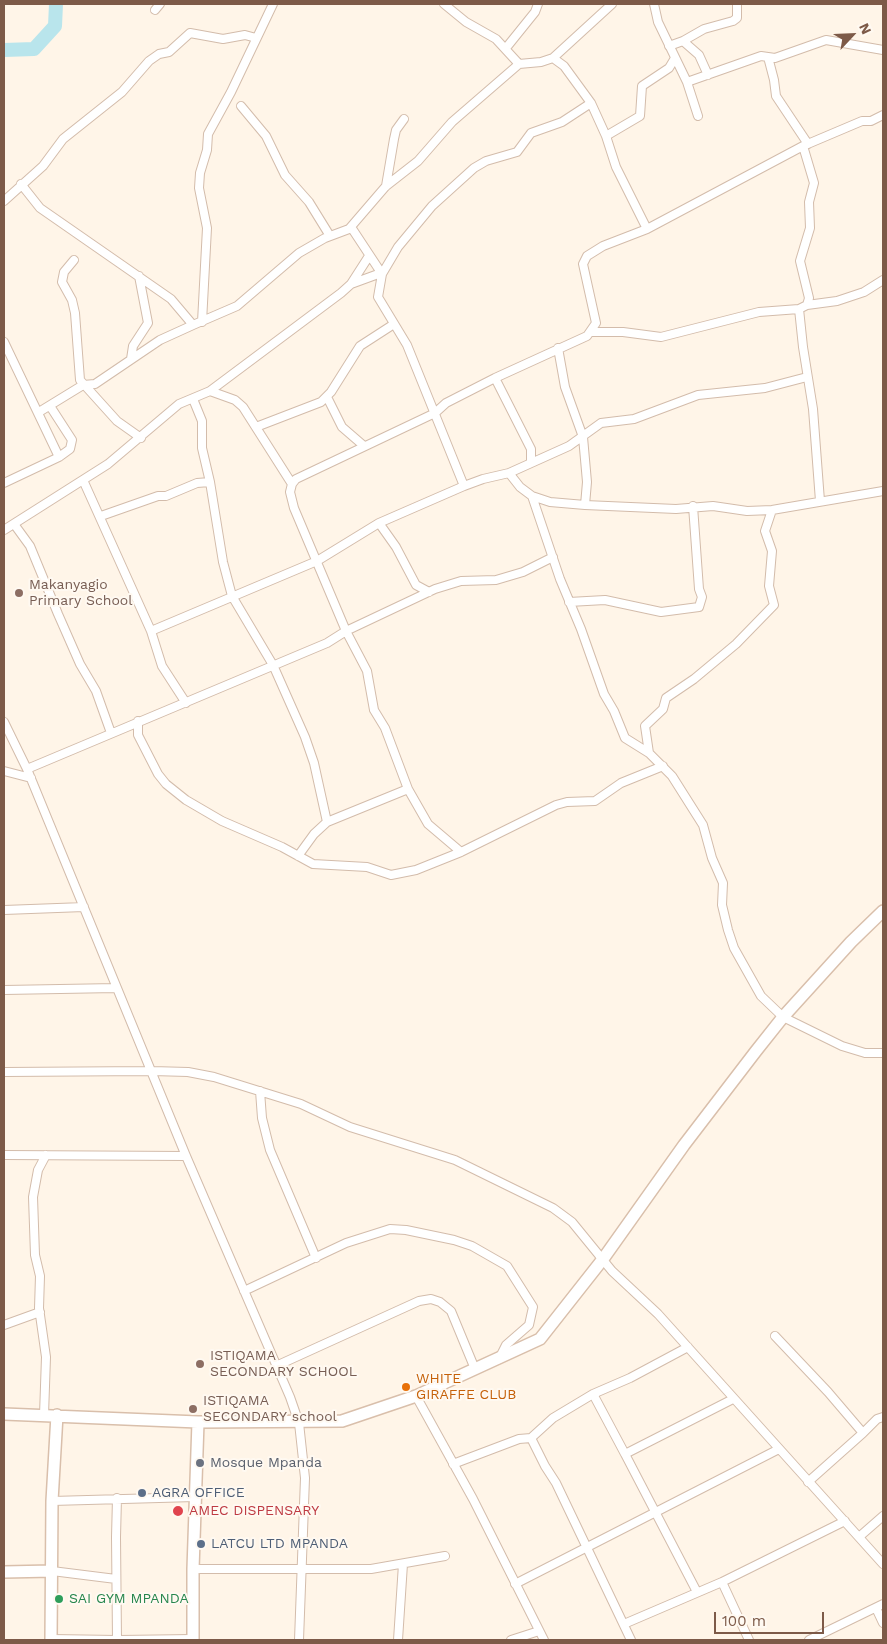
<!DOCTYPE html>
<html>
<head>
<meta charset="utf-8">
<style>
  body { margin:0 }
  #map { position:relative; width:887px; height:1644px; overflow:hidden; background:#fff5e8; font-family:"Work Sans",sans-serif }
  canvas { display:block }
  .frame { position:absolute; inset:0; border:5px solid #7d5a48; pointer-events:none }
  .north { position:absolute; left:827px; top:10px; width:50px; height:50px; -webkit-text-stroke:4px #fff9f1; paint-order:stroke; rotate:65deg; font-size:14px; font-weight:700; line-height:20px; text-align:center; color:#7d5a48 }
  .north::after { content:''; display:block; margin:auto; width:18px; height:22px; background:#7d5a48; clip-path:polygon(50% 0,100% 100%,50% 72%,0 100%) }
  .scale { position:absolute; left:714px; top:1612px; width:110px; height:22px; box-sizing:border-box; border:2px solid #7d5a48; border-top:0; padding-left:6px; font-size:15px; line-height:18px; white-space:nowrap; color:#7d5a48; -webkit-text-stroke:4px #fff9f1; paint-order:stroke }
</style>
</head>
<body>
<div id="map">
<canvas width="887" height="1644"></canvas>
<div class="frame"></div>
<div class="north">N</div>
<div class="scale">100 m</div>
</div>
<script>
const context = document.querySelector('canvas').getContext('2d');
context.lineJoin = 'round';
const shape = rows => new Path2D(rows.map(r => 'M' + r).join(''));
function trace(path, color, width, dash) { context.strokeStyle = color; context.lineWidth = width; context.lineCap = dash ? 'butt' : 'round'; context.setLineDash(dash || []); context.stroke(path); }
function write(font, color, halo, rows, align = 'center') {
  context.font = font + ' "Work Sans",sans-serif'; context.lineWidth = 4; context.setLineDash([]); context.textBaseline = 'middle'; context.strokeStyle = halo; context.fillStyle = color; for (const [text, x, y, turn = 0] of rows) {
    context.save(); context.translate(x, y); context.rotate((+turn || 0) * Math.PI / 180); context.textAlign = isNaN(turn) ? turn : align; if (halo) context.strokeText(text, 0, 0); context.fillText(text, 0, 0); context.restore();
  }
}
trace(shape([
  [4,50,34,49,55,26,56,4]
]), '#b9e5ec', 14);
const street = shape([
  [444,4,466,22,496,39,519,64],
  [654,4,658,22,687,82,698,116],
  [155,10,160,4],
  [683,41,699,55,708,75],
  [669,46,683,41,704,29,733,21,737,18,737,4],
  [506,48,535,12,538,4],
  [768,57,774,80,776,96,808,144],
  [553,58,564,66,591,103,606,136,616,167,647,229],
  [687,82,761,56,775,58,826,40,883,50],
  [241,106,266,136,285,175,309,202,330,236],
  [606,136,640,116,642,86,669,68,675,58],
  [21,184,40,208,171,299,193,325,237,306,299,253,325,238,349,229,386,186,418,161,452,122,519,64,541,62,553,58,612,4],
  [386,186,394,139,396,130,404,119],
  [4,201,43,166,63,139,122,92,149,61,159,54,169,52,190,33,223,39,245,35,256,38],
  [351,227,382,274],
  [74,260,64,272,62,282,72,300,75,313,80,380,117,421,141,438],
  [351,284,381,273],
  [807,305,837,301,864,292,883,280],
  [799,309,803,347,813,409,820,501],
  [202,322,207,228,199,188,200,173,207,150,208,134,231,92,273,4],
  [592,332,623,332,661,337,759,312,799,309,807,305,809,298,800,261,810,228,809,202,814,183,803,146],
  [4,342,59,457],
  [558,348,565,387,583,437,587,482,585,505],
  [131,359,133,346,148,323,139,276],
  [495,378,531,449,531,462],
  [210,391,235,400,243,407,292,484],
  [327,397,342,427,364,446],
  [193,399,202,421,202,448,210,482,223,562,232,596,273,665,305,737,314,763,327,822],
  [39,412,83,385,95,384,160,340,193,325],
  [256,427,321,402,331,392,360,346,394,324],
  [509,473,520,487,532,496,550,502,585,505,676,509,713,506,747,511,772,510,883,491],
  [83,480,151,631,162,666,186,703],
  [4,483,59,457,70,449,72,440,50,406],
  [464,486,407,345,378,297,382,274,398,247,432,206,474,168,486,161,517,152,531,133,562,122,591,103],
  [532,496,560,579,581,629,604,694,614,711,625,738,649,753,672,776,703,825,712,858,723,883,722,905,728,930,734,948,761,996,783,1017,842,1046,865,1053,883,1053],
  [101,516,158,496,166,496,197,483,210,482],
  [379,523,396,547,416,585,429,592],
  [14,524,30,546,58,614,80,664,96,691,111,733],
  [4,530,108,464,179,404,210,391,341,293,351,284,369,256],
  [569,602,605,600,661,612,699,607,702,597,699,589,693,506],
  [151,631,317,561,379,523,464,486,483,479,509,473,569,446,601,423,634,419,698,395,765,388,807,377],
  [138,721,138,735,158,774,166,784,186,800,222,821,282,847,313,864,367,867,391,875,416,870,461,852,556,805,567,802,595,801,621,783,663,766],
  [4,722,27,769,186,1156,290,1397,299,1423,305,1478,299,1640],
  [649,753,645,726,663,709,666,698,694,679,736,644,774,605,769,586,772,551,765,531,772,510],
  [27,769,327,643,346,631,435,589,461,581,496,580,523,572,553,557],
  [4,771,31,778],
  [461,852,428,824,408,789,385,728,374,710,367,671,346,631,294,508,290,492,292,484,296,479,435,413,446,403,495,378,587,336,596,323,583,264,587,256,603,246,647,229,803,146,862,121,871,121,883,115],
  [298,856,314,834,327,822,408,789],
  [4,910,84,907],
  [4,990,116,988],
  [4,1072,152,1071,188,1072,214,1077,301,1104,350,1127,455,1160,553,1208,572,1222,612,1271,658,1314,883,1564],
  [260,1091,262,1118,270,1150,316,1258],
  [4,1155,186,1156],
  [244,1291,346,1243,390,1229,406,1230,454,1240,472,1246,507,1266,533,1307,529,1325,506,1345,499,1359],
  [4,1325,40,1312],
  [775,1336,828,1392,863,1433,808,1482],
  [276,1366,419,1301,431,1299,440,1302,451,1311,475,1369],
  [593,1394,625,1454],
  [416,1396,473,1499,544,1640],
  [44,1415,46,1357,39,1308,40,1276,35,1255,33,1197,38,1170,46,1155],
  [863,1433,877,1419,883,1417],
  [453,1464,519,1439,531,1438],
  [117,1498,116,1537,117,1640],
  [52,1501,195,1497],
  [859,1537,883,1516],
  [193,1569,371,1569,445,1556],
  [52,1571,116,1579],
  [722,1582,749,1640],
  [515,1584,779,1449],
  [697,1592,625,1454,733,1399],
  [876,1608,883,1623],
  [624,1624,722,1582,845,1521],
  [51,1639,117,1640],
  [119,1640,193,1639],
  [398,1640,403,1564],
  [511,1640,539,1631],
  [631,1640,556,1483,545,1466,531,1438,553,1418,593,1394,630,1378,688,1347],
  [809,1640,883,1604]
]);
const secondary = shape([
  [4,1414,198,1422,342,1421,416,1396,540,1339,603,1259,684,1145,756,1051,783,1017,851,942,883,911],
  [4,1572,52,1571],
  [51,1640,52,1501,57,1415],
  [193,1640,193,1569,198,1422]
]);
trace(street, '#d3bcab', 10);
trace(secondary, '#d9bfab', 14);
trace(street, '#fff', 8);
trace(secondary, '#fff', 11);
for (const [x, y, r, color] of [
  [19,593,5,"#8d6e63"],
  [200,1364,5,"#8d6e63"],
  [406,1387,5,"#e8710a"],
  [193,1409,5,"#8d6e63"],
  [200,1463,5,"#6b7280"],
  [142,1493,5,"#5c6f8a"],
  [178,1511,6,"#e0444e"],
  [201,1544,5,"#5c6f8a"],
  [59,1599,5,"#2e9e5b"]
]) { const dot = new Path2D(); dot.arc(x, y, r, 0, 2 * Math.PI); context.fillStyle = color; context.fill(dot); trace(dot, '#fff9f1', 2); }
write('14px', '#785e54', '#fff9f1', [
  ["Makanyagio",29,585],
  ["Primary School",29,601],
  ["ISTIQAMA",210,1356],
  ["SECONDARY SCHOOL",210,1372],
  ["ISTIQAMA",203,1401],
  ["SECONDARY school",203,1417]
], 'left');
write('14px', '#c56008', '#fff9f1', [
  ["WHITE",416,1379],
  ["GIRAFFE CLUB",416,1395]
], 'left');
write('14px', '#5b616d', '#fff9f1', [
  ["Mosque Mpanda",210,1463]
], 'left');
write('14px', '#4e5e75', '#fff9f1', [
  ["AGRA OFFICE",152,1493],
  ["LATCU LTD MPANDA",211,1544]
], 'left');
write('14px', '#be3a42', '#fff9f1', [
  ["AMEC DISPENSARY",189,1511]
], 'left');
write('14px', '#27864d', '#fff9f1', [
  ["SAI GYM MPANDA",69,1599]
], 'left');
</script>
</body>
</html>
